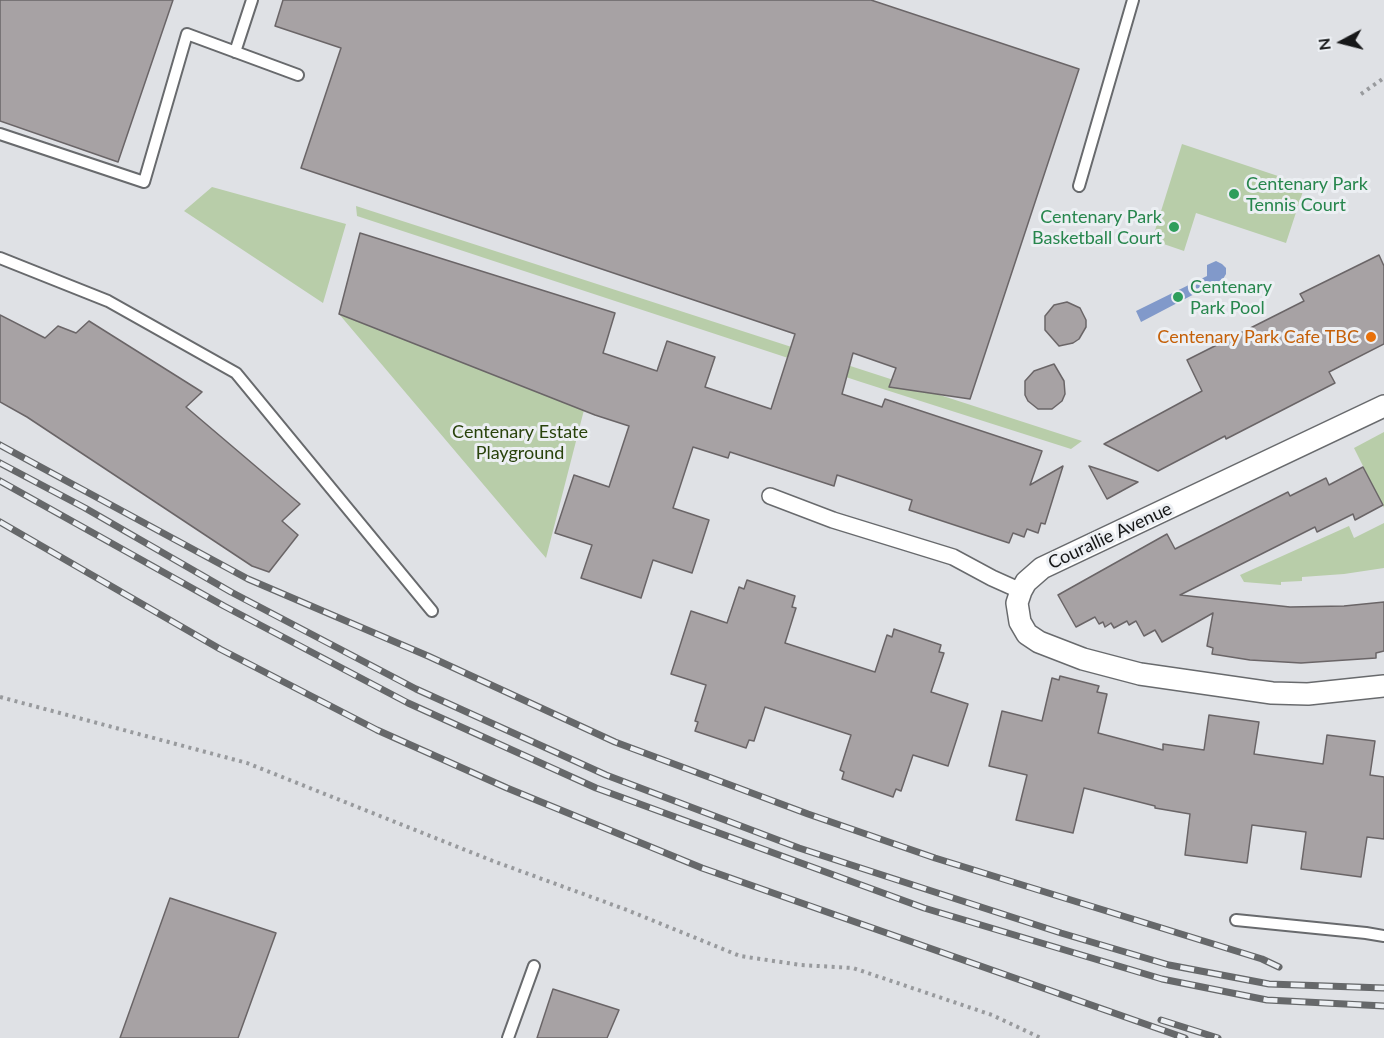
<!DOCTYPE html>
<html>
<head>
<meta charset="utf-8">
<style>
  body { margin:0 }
  #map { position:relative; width:1384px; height:1038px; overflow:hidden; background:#dfe1e5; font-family:Lato,sans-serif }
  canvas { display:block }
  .north { position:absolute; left:1312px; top:12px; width:60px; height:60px; -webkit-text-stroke:4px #eceff3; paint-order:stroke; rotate:263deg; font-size:16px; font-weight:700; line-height:24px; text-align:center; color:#171819 }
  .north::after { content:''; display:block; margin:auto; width:21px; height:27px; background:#171819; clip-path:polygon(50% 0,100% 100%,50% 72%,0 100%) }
</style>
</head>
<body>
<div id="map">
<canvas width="1384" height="1038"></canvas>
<div class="north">N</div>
</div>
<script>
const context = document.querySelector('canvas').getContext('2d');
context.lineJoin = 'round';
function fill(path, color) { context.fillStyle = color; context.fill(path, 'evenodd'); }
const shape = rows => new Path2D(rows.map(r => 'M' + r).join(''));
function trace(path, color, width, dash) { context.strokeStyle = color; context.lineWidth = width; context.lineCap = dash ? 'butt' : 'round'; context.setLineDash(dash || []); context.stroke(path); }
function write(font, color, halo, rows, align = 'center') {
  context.font = font + ' Lato,sans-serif'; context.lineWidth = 6; context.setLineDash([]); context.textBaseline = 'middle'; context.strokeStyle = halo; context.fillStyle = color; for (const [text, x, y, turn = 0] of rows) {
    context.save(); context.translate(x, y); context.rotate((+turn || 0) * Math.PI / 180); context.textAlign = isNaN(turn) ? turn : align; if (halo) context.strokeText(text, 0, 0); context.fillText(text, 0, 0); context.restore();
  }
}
fill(shape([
  [1182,144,1305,185,1286,243,1196,213,1184,251,1152,240],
  [212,187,346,224,323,303,184,211],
  [356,206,1082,441,1071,449,861,382,357,216],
  [339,314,584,410,546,558,527,536],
  [1384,432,1384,508,1354,448],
  [1384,523,1384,568,1344,574,1302,577,1302,581,1281,582,1281,585,1244,582,1240,575,1349,526,1354,538]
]), '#b8cda9');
fill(shape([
  [1216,261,1222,264,1226,268,1226,274,1223,279,1141,322,1136,311,1207,276,1207,265]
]), '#8199ca');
const building = shape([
  [0,0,173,0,118,162,0,121,0,0],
  [283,0,871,0,1079,69,970,399,889,387,896,368,853,353,842,394,882,407,885,399,1042,451,1030,485,1063,466,1045,524,1041,523,1038,533,1027,529,1024,537,1013,533,1009,543,909,510,912,500,837,475,834,486,730,452,728,458,693,447,673,508,709,520,692,573,653,560,641,598,581,578,592,545,555,533,574,475,609,487,629,426,595,415,339,314,360,233,615,313,603,353,657,371,667,341,715,357,705,387,771,409,795,334,301,168,341,48,275,26,283,0],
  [1379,255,1384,266,1384,344,1329,372,1335,383,1226,439,1225,436,1158,471,1104,444,1202,391,1187,360,1304,301,1300,294,1379,255],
  [1067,302,1080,308,1086,320,1086,327,1079,339,1073,343,1059,346,1045,330,1045,316,1054,305,1067,302],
  [0,315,45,338,58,326,76,333,89,321,202,392,186,407,300,504,282,521,298,535,269,572,252,566,27,417,0,402,0,315],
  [1054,364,1064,381,1065,394,1062,401,1052,409,1038,409,1028,401,1025,395,1025,381,1034,371,1054,364],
  [1089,466,1138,482,1107,499,1089,466],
  [1363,467,1383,505,1355,520,1353,514,1317,532,1315,527,1180,595,1290,607,1344,606,1384,602,1384,651,1376,653,1376,658,1301,663,1250,660,1212,654,1213,648,1207,646,1213,613,1162,642,1155,630,1144,636,1136,621,1129,625,1127,621,1114,628,1111,623,1105,627,1103,622,1099,624,1095,617,1076,627,1058,595,1167,534,1175,549,1288,492,1290,496,1326,478,1329,485,1363,467],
  [747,580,795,596,792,607,796,608,785,643,875,672,887,635,892,637,894,629,941,645,939,652,944,653,931,692,968,704,948,766,913,755,901,791,896,789,893,797,842,779,844,772,840,770,851,735,765,707,754,741,749,740,746,748,695,731,698,722,695,721,706,685,671,674,691,611,727,623,739,587,744,589,747,580],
  [1060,676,1099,686,1097,692,1107,694,1098,733,1163,750,1163,744,1204,750,1209,715,1259,722,1254,754,1323,764,1327,735,1375,741,1370,775,1384,777,1384,839,1367,837,1361,877,1301,869,1306,832,1252,825,1247,863,1185,855,1190,814,1155,808,1155,806,1084,788,1073,833,1016,820,1027,775,989,766,1002,711,1042,721,1052,678,1059,680,1060,676],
  [170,898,276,933,238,1038,120,1038,170,898],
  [553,989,619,1010,607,1038,537,1038,553,989]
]);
fill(building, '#a7a2a4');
trace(building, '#6a6567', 1.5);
const service = shape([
  [235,52,252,0],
  [0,134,144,182,187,34,298,75],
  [1079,186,1133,0],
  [0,258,108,301,236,373,432,611],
  [1236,920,1366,933,1384,936],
  [508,1038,534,966]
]);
const pedestrian = shape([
  [770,496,833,520,953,557,992,578,1021,591]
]);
const minor = shape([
  [1384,406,1042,568,1026,582,1021,591,1017,603,1020,622,1027,634,1039,642,1083,659,1140,674,1272,693,1308,694,1384,686]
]);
trace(service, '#686a6d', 14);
trace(pedestrian, '#686a6d', 18);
trace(minor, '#686a6d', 24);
trace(shape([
  [1361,94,1384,78],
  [0,697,247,763,493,861,627,910,740,956,801,965,853,968,992,1015,1041,1038]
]), '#989a9d', 4, [3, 4.5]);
trace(service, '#fff', 10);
trace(pedestrian, '#fff', 15);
trace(minor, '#fff', 21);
const rail = shape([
  [0,445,248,579,428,656,615,742,808,814,935,858,1262,959,1279,967],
  [0,463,85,508,231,592,416,689,606,775,799,848,1061,933,1169,965,1269,984,1384,988],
  [0,481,224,606,408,703,596,788,924,908,1162,979,1267,1000,1384,1006],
  [0,522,220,649,377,730,507,788,702,868,1185,1038],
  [1161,1020,1218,1038]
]);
trace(rail, '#66686a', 7);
trace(rail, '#eceff3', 4.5, [14]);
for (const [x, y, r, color] of [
  [1234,194,6,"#2e9e5b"],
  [1174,227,6,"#2e9e5b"],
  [1178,297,6,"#2e9e5b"],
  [1371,337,6,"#e8710a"]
]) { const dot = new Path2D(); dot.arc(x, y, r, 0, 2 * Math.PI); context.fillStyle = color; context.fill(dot); trace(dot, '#eceff3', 2); }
write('18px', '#27864d', '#eceff3', [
  ["Centenary Park",1246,184],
  ["Tennis Court",1246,205],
  ["Centenary Park",1162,217,"right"],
  ["Basketball Court",1162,238,"right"],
  ["Centenary",1190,287],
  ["Park Pool",1190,308]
], 'left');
write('18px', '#c56008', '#eceff3', [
  ["Centenary Park Cafe TBC",1359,337]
], 'right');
write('18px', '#29430c', '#eceff3', [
  ["Centenary Estate",520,432],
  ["Playground",520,453]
]);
write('18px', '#171819', '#eceff3', [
  ["Courallie Avenue",1110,536,-25]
]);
</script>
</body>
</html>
